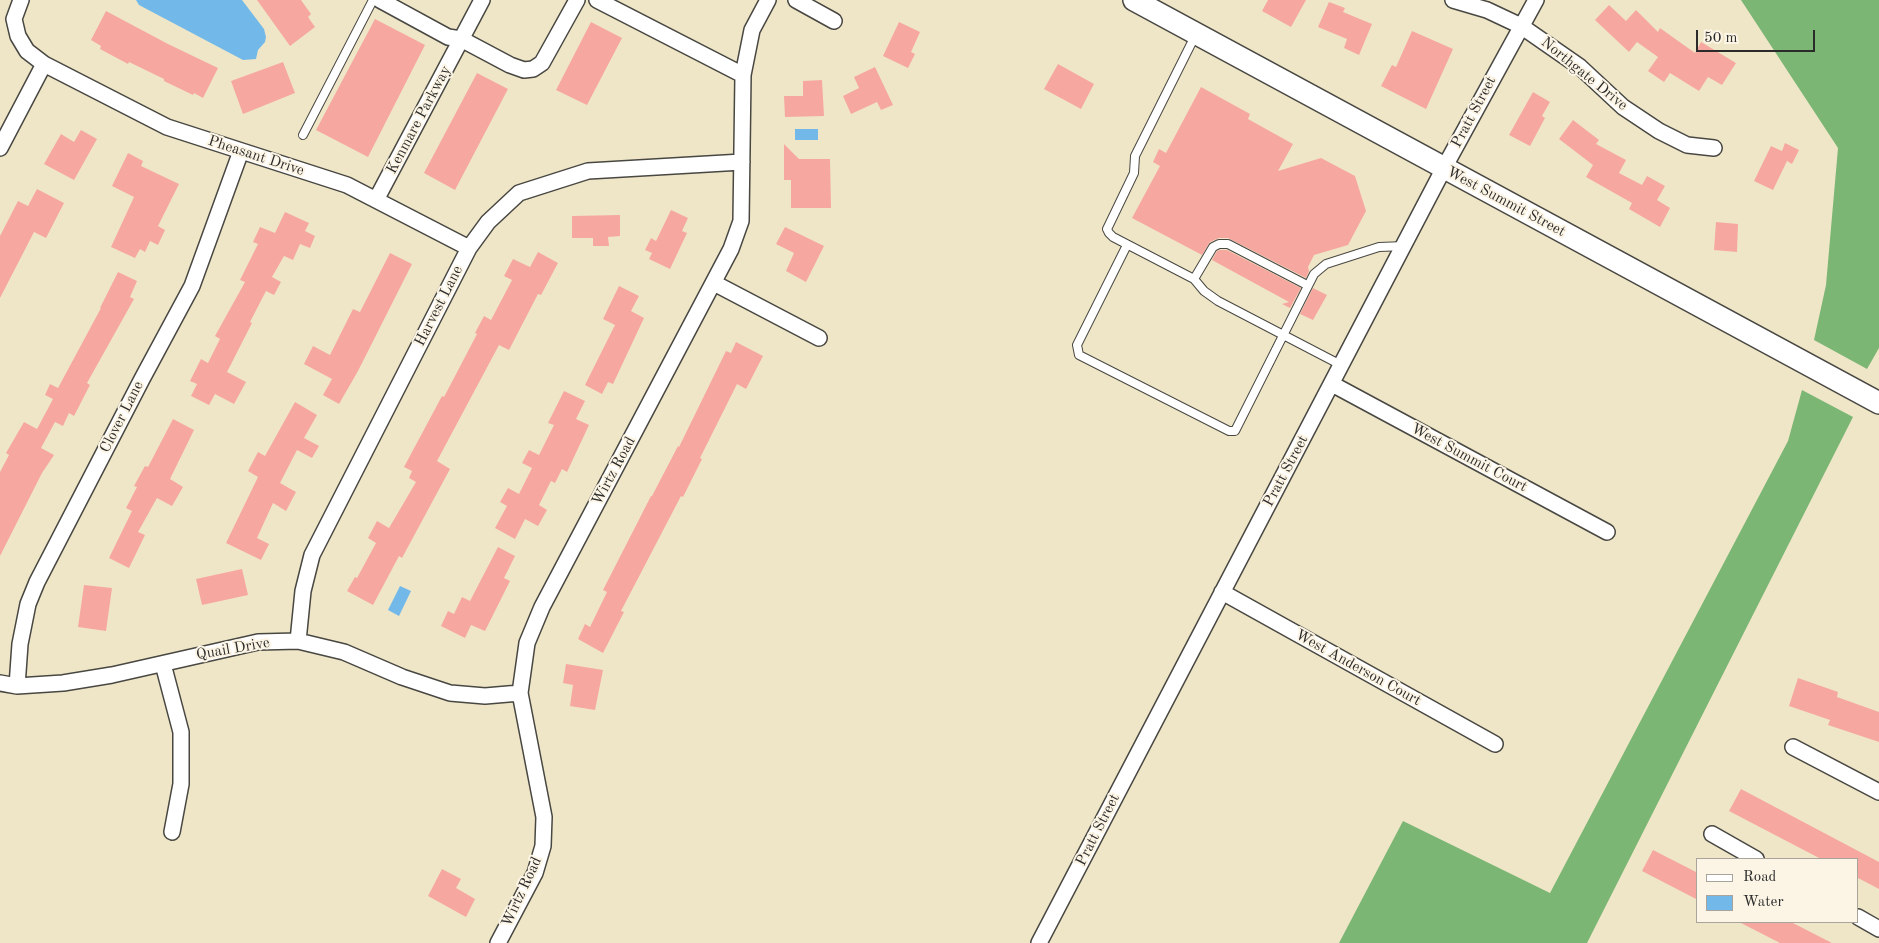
<!DOCTYPE html>
<html>
<head>
<meta charset="utf-8">
<style>
  body { margin:0 }
  #map { position:relative; width:1879px; height:943px; overflow:hidden; background:#efe6c7; font-family:"Old Standard TT",serif }
  canvas { display:block }
  .legend { position:absolute; left:1696px; top:858px; width:162px; height:65px; box-sizing:border-box; background:#fcf5e5; border:1px solid #a8a49b; margin:0; padding:6px 9px; list-style:none; font-size:15px; color:#2b2b2b }
  .legend li { display:flex; align-items:center; gap:10px; height:25px }
  .legend b { width:25px; border:1px solid #a8a49b }
  .scale { position:absolute; left:1696px; top:30px; width:119px; height:22px; box-sizing:border-box; border:2px solid #2b2b2b; border-top:0; padding-left:6px; font-size:15px; line-height:18px; white-space:nowrap; color:#2b2b2b; -webkit-text-stroke:4px #fcf5e5; paint-order:stroke }
</style>
</head>
<body>
<div id="map">
<canvas width="1879" height="943"></canvas>
<ul class="legend">
<li><b style="height:6px;background:#fff"></b>Road</li>
<li><b style="height:14px;background:#72b9e9"></b>Water</li>
</ul>
<div class="scale">50 m</div>
</div>
<script>
const context = document.querySelector('canvas').getContext('2d');
context.lineJoin = 'round';
function fill(path, color) { context.fillStyle = color; context.fill(path, 'evenodd'); }
const shape = rows => new Path2D(rows.map(r => 'M' + r).join(''));
function trace(path, color, width, dash) { context.strokeStyle = color; context.lineWidth = width; context.lineCap = dash ? 'butt' : 'round'; context.setLineDash(dash || []); context.stroke(path); }
function write(font, color, halo, rows, align = 'center') {
  context.font = font + ' "Old Standard TT",serif'; context.lineWidth = 4; context.setLineDash([]); context.textBaseline = 'middle'; context.strokeStyle = halo; context.fillStyle = color; for (const [text, x, y, turn = 0] of rows) {
    context.save(); context.translate(x, y); context.rotate((+turn || 0) * Math.PI / 180); context.textAlign = isNaN(turn) ? turn : align; if (halo) context.strokeText(text, 0, 0); context.fillText(text, 0, 0); context.restore();
  }
}
fill(shape([
  [1741,0,1879,0,1879,348,1867,369,1814,340,1826,285,1838,148],
  [1802,390,1853,417,1587,943,1339,943,1403,821,1550,893,1788,441]
]), '#7cb675');
fill(shape([
  [136,0,242,0,264,29,266,37,265,42,258,50,256,59,243,60,139,5],
  [795,129,818,129,818,140,795,140],
  [400,586,411,591,399,616,388,610]
]), '#72b9e9');
fill(shape([
  [257,0,301,0,311,14,308,17,315,27,290,46],
  [1268,0,1306,0,1291,27,1262,11],
  [1329,2,1345,8,1343,12,1372,24,1359,55,1344,48,1347,39,1318,27],
  [1609,5,1626,21,1636,10,1658,32,1660,28,1695,53,1701,42,1736,63,1722,85,1708,77,1699,91,1670,73,1664,82,1648,71,1658,57,1637,42,1629,52,1595,20],
  [106,11,168,44,218,68,203,98,194,93,193,95,164,81,164,79,129,62,128,64,100,49,101,46,91,40],
  [375,19,425,45,368,157,316,130],
  [591,22,622,38,587,105,556,90],
  [899,22,920,32,911,52,915,54,908,68,883,56],
  [1412,31,1453,49,1426,109,1381,86,1392,65,1396,67],
  [283,62,295,93,243,114,231,81],
  [1058,64,1094,84,1081,109,1044,89],
  [875,67,893,105,881,110,877,102,851,114,843,96,859,88,854,77],
  [477,73,508,89,455,190,424,173],
  [822,80,824,116,785,117,784,96,803,96,803,81],
  [1201,87,1250,114,1248,119,1293,144,1278,171,1321,158,1355,176,1366,211,1348,245,1314,255,1308,267,1309,271,1306,278,1228,238,1219,238,1210,242,1202,255,1132,218,1160,166,1153,162,1159,149,1166,153],
  [1533,92,1550,102,1542,116,1545,118,1530,146,1509,135],
  [1573,120,1599,140,1596,144,1626,160,1619,173,1642,185,1647,176,1665,186,1657,200,1670,208,1660,227,1629,209,1632,203,1586,177,1593,165,1559,139],
  [81,130,97,139,74,180,44,164,61,134,74,142],
  [1785,143,1799,150,1792,164,1787,161,1773,190,1754,181,1771,146,1782,151],
  [784,144,799,159,830,159,831,208,791,208,791,180,784,180],
  [128,153,143,161,141,166,179,184,158,226,165,230,158,245,150,241,145,252,140,249,135,258,111,247,134,197,112,186],
  [37,189,64,203,46,238,34,232,0,298,0,236,18,201,28,206],
  [671,210,688,218,682,231,687,233,670,269,649,259,652,253,645,250,651,238,656,241],
  [285,212,309,223,305,231,315,236,310,248,300,244,293,260,284,256,272,277,281,282,274,295,266,291,250,322,252,323,227,372,246,382,234,404,215,394,209,405,191,396,197,384,190,381,201,359,208,363,220,339,215,336,245,282,240,280,258,244,253,242,260,227,275,233],
  [620,215,620,236,608,237,609,246,593,246,593,238,572,238,572,216],
  [1716,222,1738,224,1737,252,1714,250],
  [785,227,824,246,806,282,786,271,794,253,776,244],
  [1220,250,1227,250,1301,288,1290,308,1282,304,1289,302,1212,260,1217,251],
  [538,252,558,263,541,295,538,294,509,350,499,345,437,461,450,469,402,558,399,556,373,605,347,591,355,577,357,578,376,543,368,538,377,521,389,528,416,482,409,478,412,471,404,467,442,396,444,397,477,334,475,333,484,316,491,320,512,280,504,276,513,259,530,267],
  [390,253,412,264,358,371,339,404,323,395,332,379,304,364,313,346,330,355,353,309,360,312],
  [118,272,137,281,130,297,134,299,87,383,90,385,74,416,69,413,63,426,55,422,41,448,54,455,42,473,0,556,0,472,9,455,6,453,24,422,37,429,53,399,45,395,50,384,58,388,101,308,100,308],
  [619,286,639,296,631,311,644,318,613,384,608,382,602,394,585,385,615,325,603,319],
  [1313,288,1327,295,1313,320,1300,314],
  [736,342,763,356,746,389,737,384,700,458,702,459,683,497,681,496,621,611,624,612,603,653,578,639,585,624,590,627,607,592,603,590,651,496,652,496,678,446,679,447,726,351,731,353],
  [564,391,585,401,576,419,589,425,567,472,562,469,555,483,551,481,539,505,547,510,538,526,525,519,515,539,495,528,507,506,500,502,508,488,519,494,532,468,522,463,529,450,539,455,554,425,548,423],
  [295,402,317,415,304,438,319,446,312,458,297,450,280,483,296,492,286,511,273,503,257,538,269,544,261,560,226,543,258,477,248,471,258,452,265,456],
  [173,419,194,430,170,479,183,487,172,506,157,498,138,532,145,535,129,568,109,558,132,511,126,508,137,487,134,486,145,466,148,467],
  [498,547,515,556,504,578,510,581,485,631,471,625,465,638,441,626,448,611,454,614,462,597,470,601],
  [242,569,248,595,202,605,196,579],
  [84,585,112,588,106,631,78,627],
  [566,664,603,670,595,710,570,706,573,685,563,683],
  [1798,678,1838,692,1837,697,1879,712,1879,742,1828,725,1830,720,1789,706],
  [1741,789,1879,862,1879,889,1858,878,1858,859,1821,859,1729,811],
  [1653,850,1698,873,1698,900,1642,871],
  [442,869,461,879,456,888,475,899,466,917,428,896],
  [1739,922,1791,922,1832,943,1780,943]
]), '#f6a8a0');
const lane = shape([
  [1195,36,1135,156,1134,173,1109,225,1107,229,1109,233,1113,237,1194,279,1204,291,1218,301,1341,365],
  [303,135,373,0],
  [1127,245,1077,345,1079,355,1229,431,1235,431,1314,274,1326,264,1379,247,1405,246],
  [1194,279,1213,247,1219,244,1228,244,1307,285]
]);
const street = shape([
  [21,0,14,19,18,36,27,51,44,64,167,127,347,185,469,248],
  [380,0,448,37,461,39,510,65,524,70,533,69,542,63,577,0],
  [597,0,743,75],
  [796,0,834,21],
  [1453,0,1487,10,1521,26,1580,67,1623,107,1659,131,1687,145,1714,148],
  [0,148,44,64],
  [376,200,482,0],
  [714,283,819,338],
  [1332,384,1607,532],
  [1222,592,1495,744],
  [298,641,303,591,312,555,469,248,488,222,519,193,588,171,742,162],
  [163,664,181,732,181,784,172,832],
  [0,683,17,686,63,683,112,675,258,642,298,641,344,652,402,677,450,693,485,696,520,693],
  [17,686,20,644,28,604,37,582,142,379,192,286,241,151],
  [1793,747,1879,792],
  [1712,834,1756,859],
  [1858,917,1879,929],
  [498,943,535,873,543,846,544,817,520,693,527,643,542,607,731,249,741,221,743,75,752,30,768,0],
  [1039,943,1444,168,1536,0]
]);
const secondary = shape([
  [1134,0,1879,403]
]);
trace(lane, '#484742', 10);
trace(street, '#484742', 18);
trace(secondary, '#484742', 24);
trace(lane, '#fff', 8);
trace(street, '#fff', 15);
trace(secondary, '#fff', 21);
write('15px', '#2b2b2b', '#fcf5e5', [
  ["Northgate Drive",1584,74,39],
  ["Pratt Street",1474,112,-62],
  ["Kenmare Parkway",419,120,-62],
  ["Pheasant Drive",256,156,18],
  ["West Summit Street",1506,202,28],
  ["Harvest Lane",439,306,-63],
  ["Clover Lane",122,417,-63],
  ["West Summit Court",1469,458,28],
  ["Wirtz Road",614,471,-62],
  ["Pratt Street",1286,471,-62],
  ["Quail Drive",233,649,-10],
  ["West Anderson Court",1358,668,29],
  ["Pratt Street",1098,830,-63],
  ["Wirtz Road",522,892,-65]
]);
</script>
</body>
</html>
